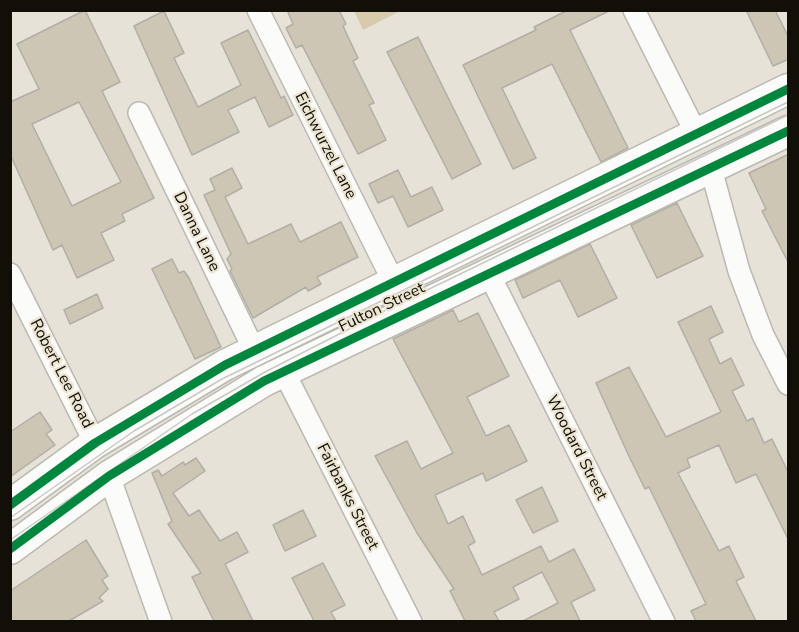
<!DOCTYPE html>
<html>
<head>
<meta charset="utf-8">
<style>
  body { margin:0 }
  #map { position:relative; width:799px; height:632px; overflow:hidden; background:#e6e2d8; font-family:"Nunito Sans",sans-serif }
  canvas { display:block }
  .frame { position:absolute; inset:0; border:12px solid #110f08; pointer-events:none }
</style>
</head>
<body>
<div id="map">
<canvas width="799" height="632"></canvas>
<div class="frame"></div>
</div>
<script>
const context = document.querySelector('canvas').getContext('2d');
context.lineJoin = 'round';
function fill(path, color) { context.fillStyle = color; context.fill(path, 'evenodd'); }
const shape = rows => new Path2D(rows.map(r => 'M' + r).join(''));
function trace(path, color, width, dash) { context.strokeStyle = color; context.lineWidth = width; context.lineCap = dash ? 'butt' : 'round'; context.setLineDash(dash || []); context.stroke(path); }
function write(font, color, halo, rows, align = 'center') {
  context.font = font + ' "Nunito Sans",sans-serif'; context.lineWidth = 4.5; context.setLineDash([]); context.textBaseline = 'middle'; context.strokeStyle = halo; context.fillStyle = color; for (const [text, x, y, turn = 0] of rows) {
    context.save(); context.translate(x, y); context.rotate((+turn || 0) * Math.PI / 180); context.textAlign = isNaN(turn) ? turn : align; if (halo) context.strokeText(text, 0, 0); context.fillText(text, 0, 0); context.restore();
  }
}
fill(shape([
  [354,11,400,11,363,30]
]), '#d7cbac');
const building = shape([
  [85,10,120,82,102,91,154,198,122,214,125,221,101,233,114,260,77,278,62,245,53,250,10,154,10,102,39,89,17,44,85,10],
  [79,102,121,182,72,206,32,124,79,102],
  [287,10,339,10,346,24,343,26,358,58,353,61,374,103,369,105,386,140,358,154,302,45,296,48,286,28,293,24,287,10],
  [568,10,611,10,570,30,628,148,601,162,552,64,502,88,536,158,513,169,463,65,536,30,534,27,568,10],
  [746,10,775,10,789,38,789,59,773,66,746,10],
  [164,11,184,53,174,58,198,107,241,85,221,43,248,30,281,98,284,96,293,115,269,127,255,97,228,110,239,132,192,155,134,26,164,11],
  [418,37,481,164,452,179,387,52,418,37],
  [789,154,789,264,762,211,766,209,749,173,789,154],
  [232,168,242,188,225,197,248,244,291,224,300,242,341,222,358,257,317,277,321,284,308,291,306,287,253,318,230,271,232,269,227,259,231,254,204,195,215,190,210,179,232,168],
  [398,170,411,197,432,187,443,210,408,227,393,196,378,203,369,184,398,170],
  [677,203,703,256,657,278,631,225,677,203],
  [590,244,617,298,578,317,560,280,523,298,515,280,590,244],
  [172,259,179,273,184,271,189,278,221,347,195,359,152,269,172,259],
  [97,294,103,308,70,324,64,310,97,294],
  [711,306,723,332,709,339,720,364,731,358,744,385,732,391,747,421,753,418,764,443,772,439,789,474,789,541,756,474,736,483,719,445,687,459,690,467,678,473,719,551,729,546,744,577,736,581,756,621,696,621,691,611,706,604,649,487,645,489,627,452,596,383,629,367,666,437,721,412,678,322,711,306],
  [453,310,459,322,478,313,509,376,467,397,486,436,509,425,527,461,486,481,483,473,435,495,448,524,463,516,475,542,468,546,482,575,541,546,549,562,574,549,595,590,571,602,580,621,523,621,558,603,542,572,513,587,519,599,494,612,499,621,465,621,450,591,454,589,417,533,375,456,407,441,421,469,453,453,393,339,453,310],
  [40,412,52,430,46,434,55,445,10,477,10,432,40,412],
  [196,458,205,471,173,493,189,516,199,510,220,541,237,532,248,552,225,564,253,621,214,621,192,577,201,573,168,524,172,521,152,473,158,470,162,476,183,462,185,465,196,458],
  [542,487,558,521,533,533,516,500,542,487],
  [303,510,316,536,285,551,273,525,303,510],
  [86,540,108,576,102,580,108,589,99,598,103,601,69,621,10,621,10,591,86,540],
  [323,563,345,605,331,612,336,621,314,621,292,578,323,563]
]);
fill(building, '#cdc6b4');
trace(building, '#b1aea6', 1.5);
const minor = shape([
  [258,10,393,281],
  [634,10,696,133],
  [139,113,254,350],
  [711,169,739,271,763,335,788,384],
  [10,274,95,443],
  [489,274,664,622],
  [284,372,411,622],
  [109,476,161,622]
]);
const secondary = shape([
  [10,505,95,443,225,365,788,89],
  [10,549,109,476,264,381,788,131]
]);
trace(minor, '#bcb9b2', 24);
trace(secondary, '#bcb9b2', 33);
trace(minor, '#fbfbf9', 21);
trace(secondary, '#fbfbf9', 30);
trace(shape([
  [10,518,134,431,222,379,788,102],
  [10,540,192,414,265,372,388,309,788,115]
]), '#c8c8c4', 1.5);
trace(shape([
  [10,505,95,443,225,365,788,89],
  [10,549,109,476,264,381,788,131]
]), '#00873e', 9);
write('16px', '#110f08', '#ece5d2', [
  ["Eichwurzel Lane",325,146,63],
  ["Danna Lane",196,232,64],
  ["Fulton Street",382,308,-26],
  ["Robert Lee Road",61,374,63],
  ["Woodard Street",576,448,63],
  ["Fairbanks Street",347,497,63]
]);
</script>
</body>
</html>
